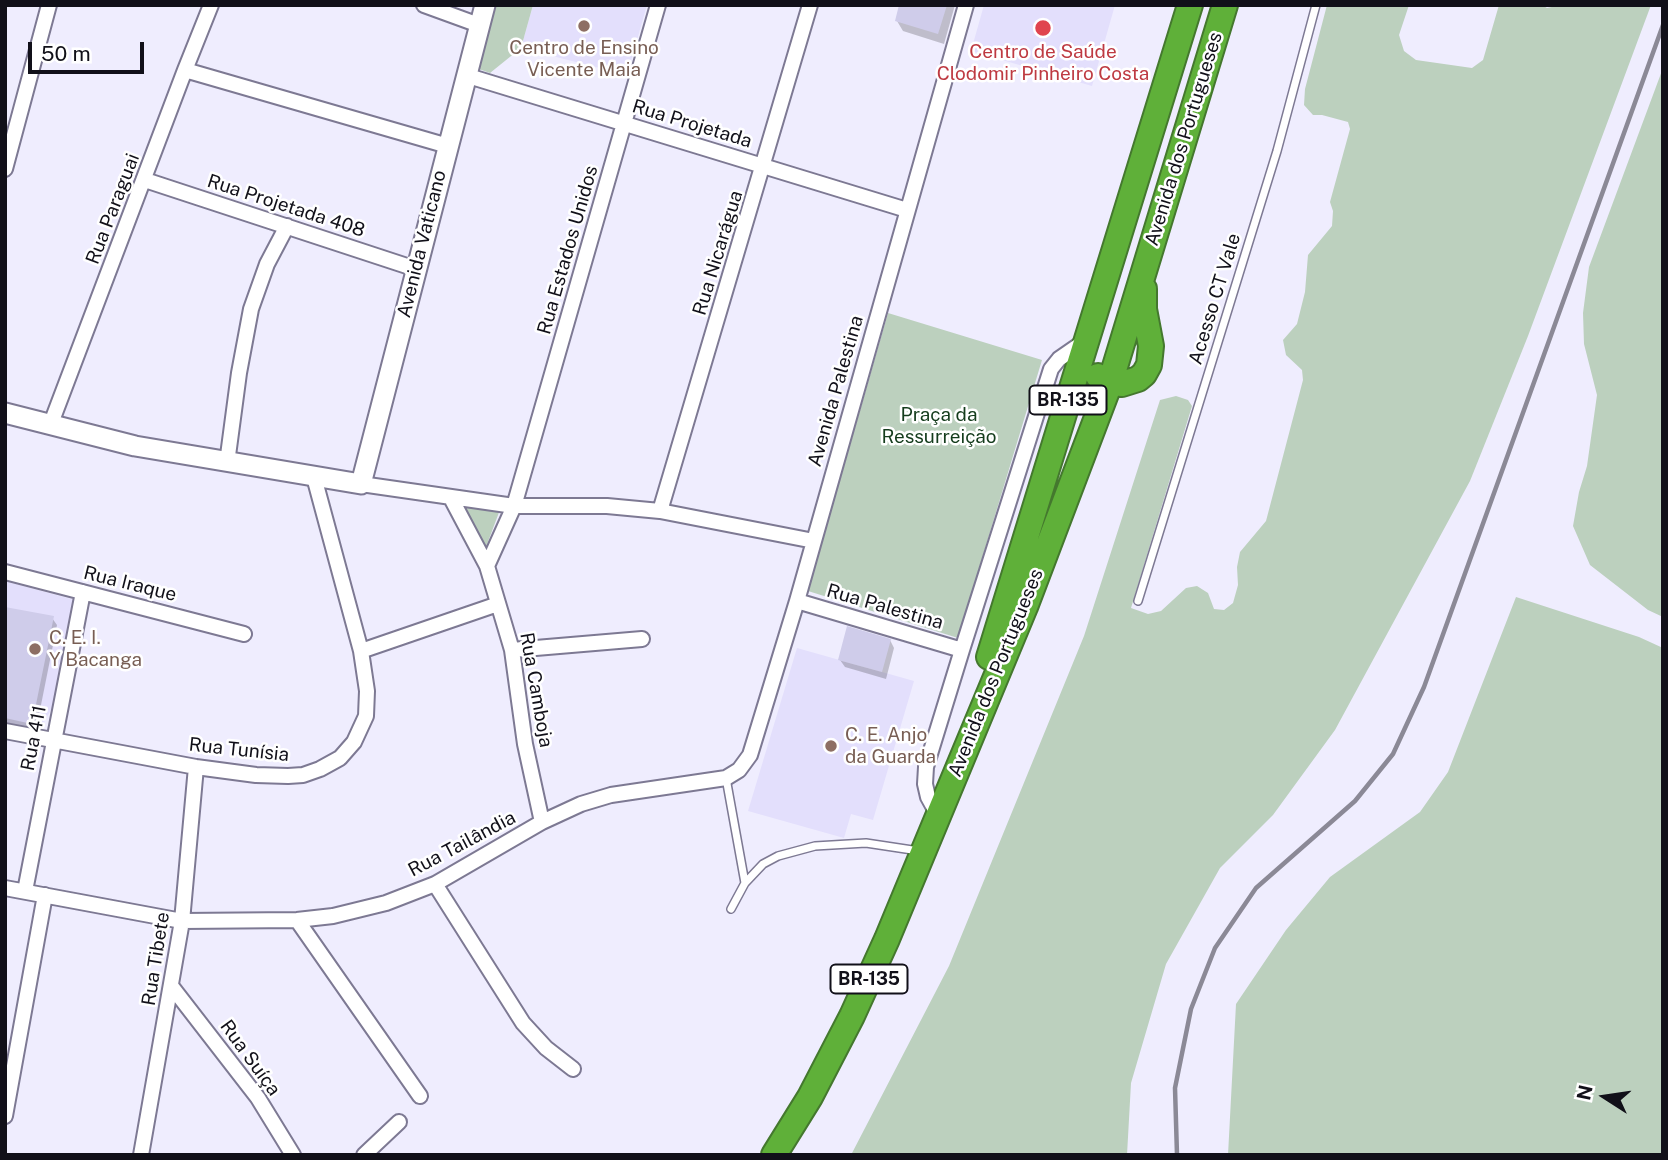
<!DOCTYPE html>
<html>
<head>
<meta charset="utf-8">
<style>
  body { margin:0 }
  #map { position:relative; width:1668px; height:1160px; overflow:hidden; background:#efedfe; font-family:"Public Sans",sans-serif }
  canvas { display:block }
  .frame { position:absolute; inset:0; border:7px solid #111019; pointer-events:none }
  .north { position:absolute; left:1570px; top:1062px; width:70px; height:70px; -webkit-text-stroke:5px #fff; paint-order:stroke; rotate:282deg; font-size:19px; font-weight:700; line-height:28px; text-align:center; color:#111019 }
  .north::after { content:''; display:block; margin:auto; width:24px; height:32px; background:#111019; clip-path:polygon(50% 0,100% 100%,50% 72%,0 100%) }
  .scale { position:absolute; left:28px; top:42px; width:116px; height:32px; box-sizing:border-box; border:4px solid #111019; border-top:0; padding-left:9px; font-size:21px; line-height:24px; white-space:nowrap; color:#111019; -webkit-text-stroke:5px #fff; paint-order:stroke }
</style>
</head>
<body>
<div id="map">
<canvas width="1668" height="1160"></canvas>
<div class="frame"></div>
<div class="north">N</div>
<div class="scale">50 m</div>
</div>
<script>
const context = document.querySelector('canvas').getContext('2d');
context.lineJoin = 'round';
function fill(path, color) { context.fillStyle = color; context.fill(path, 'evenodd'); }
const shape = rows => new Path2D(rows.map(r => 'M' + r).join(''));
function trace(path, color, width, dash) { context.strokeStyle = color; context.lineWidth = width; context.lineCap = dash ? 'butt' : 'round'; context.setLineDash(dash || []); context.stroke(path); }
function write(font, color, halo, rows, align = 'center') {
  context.font = font + ' "Public Sans",sans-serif'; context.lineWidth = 5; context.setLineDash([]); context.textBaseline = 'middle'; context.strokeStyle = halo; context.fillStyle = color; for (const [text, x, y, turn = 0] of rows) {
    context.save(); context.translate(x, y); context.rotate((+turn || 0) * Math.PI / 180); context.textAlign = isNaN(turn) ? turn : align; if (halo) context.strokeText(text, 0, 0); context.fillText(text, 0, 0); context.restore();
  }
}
fill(shape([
  [533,5,647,5,627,75,521,48],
  [984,5,1115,5,1092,86,971,51],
  [5,581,75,600,52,708,43,724,36,728,5,723],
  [797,648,914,681,873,820,851,814,844,838,748,811]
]), '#e3dffc');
fill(shape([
  [490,5,533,5,521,48,490,73,476,68],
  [1327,5,1409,5,1399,35,1404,51,1416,60,1472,68,1483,60,1499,5,1542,5,1547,8,1561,5,1651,5,1528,336,1470,481,1335,730,1273,815,1220,868,1166,964,1131,1083,1127,1155,851,1155,949,966,1084,636,1160,400,1176,396,1188,400,1192,406,1131,608,1148,614,1161,611,1186,588,1197,586,1208,593,1214,609,1224,610,1233,603,1238,585,1237,567,1240,552,1266,521,1303,380,1302,370,1286,355,1283,340,1297,324,1305,292,1308,255,1332,226,1333,211,1330,202,1350,129,1348,122,1322,115,1313,115,1304,105,1305,89],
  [1663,68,1663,617,1648,610,1590,565,1573,526,1579,492,1587,466,1597,395,1584,344,1583,313,1589,267],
  [888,313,1042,360,958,638,808,591],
  [462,502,501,507,486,547],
  [1516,597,1639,637,1663,648,1663,1155,1228,1155,1236,1004,1286,930,1330,877,1420,812,1448,772]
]), '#bcd0be');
fill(shape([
  [901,5,955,5,944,44,903,31,897,21],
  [5,609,52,618,57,625,36,730,5,724],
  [890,640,894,648,886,679,845,667,840,660]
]), '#0003');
fill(shape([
  [899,5,947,5,938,34,895,21],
  [5,607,54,616,32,724,5,718],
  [847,626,891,639,882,672,838,660]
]), '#cfccea');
const lane = shape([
  [1138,601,1277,151,1316,5],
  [726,778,745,883],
  [731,909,745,883,763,864,778,856,815,846,866,843,919,851]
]);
const street = shape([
  [424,5,479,25],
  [185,70,448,146],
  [465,75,907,210],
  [5,169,49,5],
  [145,180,416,269],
  [50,426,185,70,211,5],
  [227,463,239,373,251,309,267,264,287,226],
  [361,484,514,506,607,506,660,511,814,541],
  [451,498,487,566,512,650,525,744,542,822],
  [660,511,810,5],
  [487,566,514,506,658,5],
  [5,572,244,634],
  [797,601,962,650],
  [512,650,642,639],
  [361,651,498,604],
  [5,731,196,767,256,775,288,776,303,775,320,769,340,758,354,742,366,716,367,691,361,651,314,477],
  [938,815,928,797,925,784,926,767,962,650,1051,369,1059,359,1085,341],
  [435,884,523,1023,546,1048,573,1069],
  [5,888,182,921,297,920,333,916,386,903,435,884,542,822,581,804,611,795,726,778,739,770,750,755,797,601,966,5],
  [25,891,83,592],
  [297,920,420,1096],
  [172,987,258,1098,293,1155],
  [5,1116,45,895],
  [141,1155,182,921,196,767],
  [364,1155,399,1122]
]);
const secondary = shape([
  [5,413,135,446,361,484,485,5]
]);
const highway = shape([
  [1098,376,1110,383,1122,384,1138,379,1144,374,1149,365,1151,346,1144,309,1144,289],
  [989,657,1190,5],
  [774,1155,810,1097,852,1016,887,939,1025,607,1110,383,1225,5]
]);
trace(lane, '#7d7993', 10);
trace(street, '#7d7993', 18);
trace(secondary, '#7d7993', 23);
trace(highway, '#44782e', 28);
trace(lane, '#fff', 7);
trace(street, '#fff', 14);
trace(secondary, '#fff', 19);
trace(highway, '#5fb039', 24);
trace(shape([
  [1177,1155,1175,1088,1191,1009,1215,948,1256,888,1355,801,1393,754,1424,687,1663,25]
]), '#8b8996', 4.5);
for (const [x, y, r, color] of [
  [584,26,7,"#8d6e63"],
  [1043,28,9,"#e0444e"],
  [35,649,7,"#8d6e63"],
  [831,746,7,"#8d6e63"]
]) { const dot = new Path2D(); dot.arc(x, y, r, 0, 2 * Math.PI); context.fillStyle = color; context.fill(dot); trace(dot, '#fff', 2.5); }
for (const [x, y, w] of [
  [1068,400,77],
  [869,979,77]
]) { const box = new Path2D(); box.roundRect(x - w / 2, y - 14.5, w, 29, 5); context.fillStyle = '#fff'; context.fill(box); trace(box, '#111019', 2); }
write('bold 18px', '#111019', null, [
  ["BR-135",1068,400],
  ["BR-135",869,979]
]);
write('19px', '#785e54', '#fff', [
  ["Centro de Ensino",584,48,"center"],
  ["Vicente Maia",584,70,"center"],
  ["C. E. I.",49,638],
  ["Y Bacanga",49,660],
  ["C. E. Anjo",845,735],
  ["da Guarda",845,757]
], 'left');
write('19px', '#be3a42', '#fff', [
  ["Centro de Saúde",1043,52],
  ["Clodomir Pinheiro Costa",1043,74]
]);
write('19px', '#111019', '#fff', [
  ["Rua Projetada",692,124,17],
  ["Avenida dos Portugueses",1184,139,-73],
  ["Rua Projetada 408",286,206,18],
  ["Rua Paraguai",113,209,-69],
  ["Avenida Vaticano",422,244,-76],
  ["Rua Estados Unidos",568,250,-74],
  ["Rua Nicarágua",718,253,-73],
  ["Acesso CT Vale",1215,299,-73],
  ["Avenida Palestina",836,391,-74],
  ["Rua Iraque",130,584,14],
  ["Rua Palestina",885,607,16],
  ["Avenida dos Portugueses",996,673,-68],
  ["Rua Camboja",536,690,80],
  ["Rua 411",34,738,-79],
  ["Rua Tunísia",239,750,6],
  ["Rua Tailândia",462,844,-28],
  ["Rua Tibete",156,959,-81],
  ["Rua Suíça",250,1058,54]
]);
write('19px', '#143c1c', '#fff', [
  ["Praça da",939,415],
  ["Ressurreição",939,437]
]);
</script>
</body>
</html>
